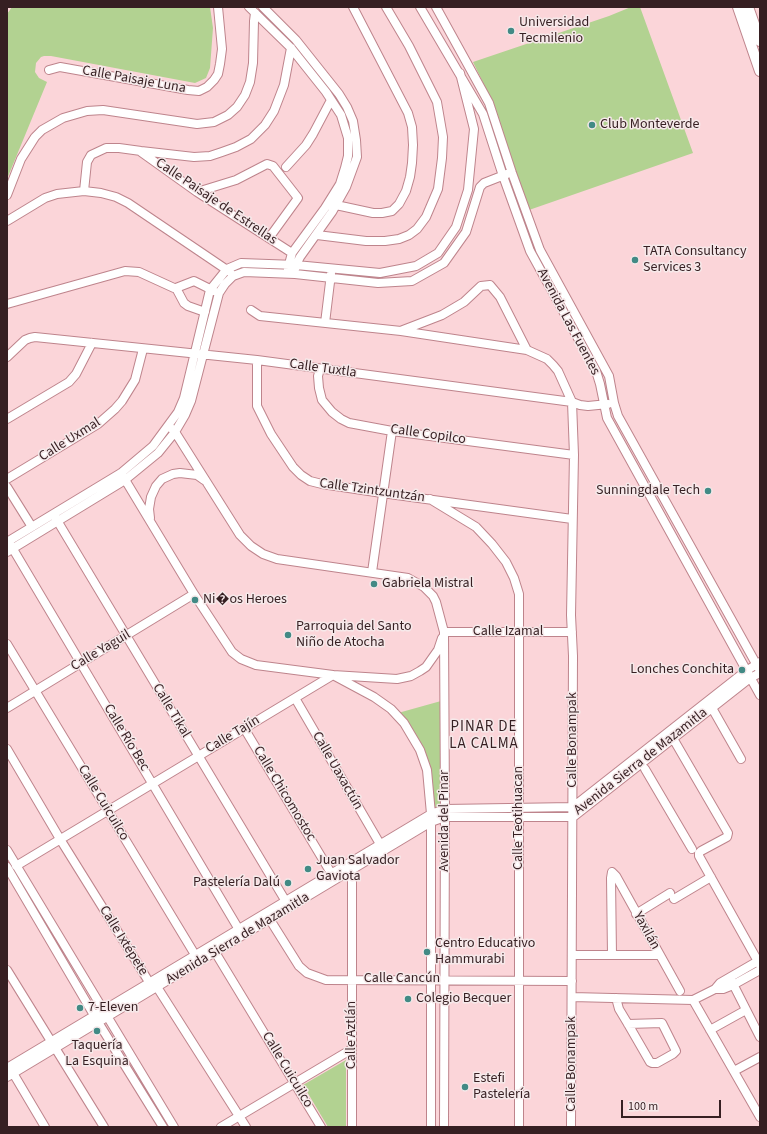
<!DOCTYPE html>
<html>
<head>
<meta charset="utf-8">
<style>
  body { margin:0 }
  #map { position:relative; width:767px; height:1134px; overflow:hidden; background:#fbd5d9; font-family:"Source Sans 3",sans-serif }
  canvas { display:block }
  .frame { position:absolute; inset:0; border:8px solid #361f22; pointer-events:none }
  .scale { position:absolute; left:621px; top:1100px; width:100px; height:18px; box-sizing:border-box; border:2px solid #361f22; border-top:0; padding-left:5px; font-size:12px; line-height:14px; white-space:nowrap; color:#361f22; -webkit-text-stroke:3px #f6e9ea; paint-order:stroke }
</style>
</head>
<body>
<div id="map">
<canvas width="767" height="1134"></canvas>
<div class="frame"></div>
<div class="scale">100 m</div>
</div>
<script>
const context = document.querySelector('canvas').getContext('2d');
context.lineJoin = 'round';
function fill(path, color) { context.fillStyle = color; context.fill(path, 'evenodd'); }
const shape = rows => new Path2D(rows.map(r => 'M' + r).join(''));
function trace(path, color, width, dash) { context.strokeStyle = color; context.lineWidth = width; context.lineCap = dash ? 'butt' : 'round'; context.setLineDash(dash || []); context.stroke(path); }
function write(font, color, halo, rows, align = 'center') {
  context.font = font + ' "Source Sans 3",sans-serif'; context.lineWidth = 3; context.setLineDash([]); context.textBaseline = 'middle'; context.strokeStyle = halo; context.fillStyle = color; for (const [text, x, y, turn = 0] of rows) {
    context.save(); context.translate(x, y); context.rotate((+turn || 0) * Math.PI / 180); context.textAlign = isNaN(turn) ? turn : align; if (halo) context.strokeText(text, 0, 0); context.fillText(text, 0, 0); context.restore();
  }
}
fill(shape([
  [12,7,210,7,213,28,210,68,206,78,195,83,51,56,44,56,41,57,36,63,35,72,39,78,47,82,7,179,7,14],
  [631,7,640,7,693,153,529,210,490,97,473,62,609,16],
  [441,701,443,807,433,811,431,778,423,752,416,735,398,713],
  [346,1060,346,1127,328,1127,303,1085]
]), '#b2d291');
const minor = shape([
  [249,7,291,48,326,92,341,115,348,138,348,156,345,168,340,184,325,208,292,253,288,268],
  [263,7,296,40,339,94,347,107,353,121,356,140,357,157,346,187,332,212,300,257,296,265,295,269],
  [420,7,483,114,503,176,530,251,596,371,600,384,607,418,760,695],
  [436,7,489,103,512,173,540,250,609,376,614,403,618,416,759,669],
  [49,70,60,67,188,90,199,91,207,87,214,80,218,74,220,64,222,49,218,7],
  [141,152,197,192,292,253],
  [286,167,306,145,313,134,331,100],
  [84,191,87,162,91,155,106,148,119,148,141,151,194,157,210,156,222,152,236,147,251,139,265,125,274,111,284,85,291,48],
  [197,192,236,180,267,164,273,166,298,198,269,238],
  [7,195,21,159,35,137,42,130,63,118,87,111,103,110,197,124,214,122,228,115,237,107,245,95,250,82,253,63,254,21,255,13],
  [336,205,373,213,382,213,392,211,399,204,406,191,410,177,412,163,413,145,412,127,408,113,353,7],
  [7,221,45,198,57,194,84,191,101,193,116,197,128,203,230,272],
  [317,235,366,241,385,241,399,239,409,235,417,229,426,217,438,189,442,158,443,137,437,102,409,46,386,7],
  [176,288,184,303,188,306,205,312],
  [7,304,125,271,139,272,174,288,176,288,194,281,214,291],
  [251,310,260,316,401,331,527,350,547,359,553,365,558,371,572,402,574,455,571,615,573,656,571,1127],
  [325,323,331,274],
  [403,330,442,315,464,302,481,286,490,285,500,297,527,350],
  [7,357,25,340,30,338,35,337,257,360,572,402,580,405,588,406,608,404],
  [257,360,257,406,271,434,293,467,301,475,310,481,322,484,382,493,572,519],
  [320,369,318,376,319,388,322,400,332,412,341,419,349,423,392,431,574,455],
  [7,419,69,382,76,374,92,343],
  [169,426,175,432,240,535,251,546,263,554,277,559,408,578,424,587,433,596,436,602,444,632,445,809,444,1127],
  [121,473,194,594,232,652,241,659,256,665,333,675,374,697,391,709,404,723,420,750,427,770,431,814,431,1127],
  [7,479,98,424,115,409,122,401,135,380,143,349],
  [7,487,32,527],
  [430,499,476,527,492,544,506,562,514,578,519,594,519,1127],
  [55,517,288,905],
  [150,518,149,509,151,497,156,486,162,479,173,474,180,473,197,475,204,480],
  [7,542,121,473,153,446,178,412,184,398,210,290,227,269,241,263,296,265,380,273,416,266,438,253,456,227,468,190,474,129,460,73],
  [10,544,241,933],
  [7,552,125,480,158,453,175,432,185,415,191,401,219,293,225,284,233,276,244,272,295,274,378,283,412,281,444,263,466,232,480,187,484,183,507,174],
  [372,572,392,431],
  [444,632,572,632],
  [7,644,197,958],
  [295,698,380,844],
  [7,708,194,594],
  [712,708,741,759],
  [244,728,334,878],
  [671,735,728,833,727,837,701,851,699,853,699,856,760,965],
  [7,749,60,839,149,982,157,987,246,1127],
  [645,769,692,849],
  [7,850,174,1127],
  [16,866,333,675,397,679,411,676,420,671,426,667,438,650,442,638],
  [7,867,98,1022,163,1127],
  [352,870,352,1127],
  [674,899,711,877],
  [636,914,670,893],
  [267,915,299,966,307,973,326,980,572,981],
  [215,952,321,1127],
  [572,955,659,955],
  [612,955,611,878,612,872,616,876,680,991],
  [7,970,104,1127],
  [730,978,760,1037],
  [715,989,720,983,758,961],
  [572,997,693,1000,715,989,723,989,733,985,760,970],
  [616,998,619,1009,628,1024,650,1062,652,1063,657,1063,673,1054,676,1051,662,1023,628,1024],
  [693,1000,760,1117],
  [710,1030,746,1010],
  [7,1068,431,814,445,809,573,807,746,671,760,662],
  [734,1071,760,1057],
  [13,1073,45,1127],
  [7,1077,431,822,445,817,573,817,750,678,760,673],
  [221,1127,352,1049]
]);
const major = shape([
  [738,7,760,71],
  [748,7,760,41]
]);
trace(minor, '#be848c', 10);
trace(major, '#be848c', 12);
trace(minor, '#fff', 8);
trace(major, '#fff', 10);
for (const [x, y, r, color] of [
  [511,31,4,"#428a85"],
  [592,125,4,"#428a85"],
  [635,260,4,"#428a85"],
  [708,491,4,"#428a85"],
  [374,584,4,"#428a85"],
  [195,600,4,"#428a85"],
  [288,635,4,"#428a85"],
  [742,670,4,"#428a85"],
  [308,869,4,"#428a85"],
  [288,883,4,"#428a85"],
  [427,952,4,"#428a85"],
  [408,999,4,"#428a85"],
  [80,1008,4,"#428a85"],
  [97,1031,4,"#428a85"],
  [465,1087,4,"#428a85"]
]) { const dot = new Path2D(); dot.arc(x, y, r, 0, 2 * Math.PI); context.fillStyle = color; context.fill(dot); trace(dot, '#f6e9ea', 1.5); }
write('14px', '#361f22', '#f6e9ea', [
  ["Universidad",519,23],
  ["Tecmilenio",519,39],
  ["Club Monteverde",600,125],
  ["TATA Consultancy",643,252],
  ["Services 3",643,268],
  ["Sunningdale Tech",700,491,"right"],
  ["Gabriela Mistral",382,584],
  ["Ni�os Heroes",203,600],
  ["Parroquia del Santo",296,627],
  ["Niño de Atocha",296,643],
  ["Lonches Conchita",734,670,"right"],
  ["Juan Salvador",316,861],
  ["Gaviota",316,877],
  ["Pastelería Dalú",280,883,"right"],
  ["Centro Educativo",435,944],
  ["Hammurabi",435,960],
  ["Colegio Becquer",416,999],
  ["7-Eleven",88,1008],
  ["Taquería",97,1046,"center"],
  ["La Esquina",97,1062,"center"],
  ["Estefi",473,1079],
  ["Pastelería",473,1095]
], 'left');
write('14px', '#361f22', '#f6e9ea', [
  ["Calle Paisaje Luna",134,80,10],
  ["Calle Paisaje de Estrellas",216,202,34],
  ["Avenida Las Fuentes",568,322,62],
  ["Calle Tuxtla",323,369,8],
  ["Calle Copilco",428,435,8],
  ["Calle Uxmal",70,440,-32],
  ["Calle Tzintzuntzán",372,491,8],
  ["Calle Izamal",508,632],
  ["Calle Yaguil",101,651,-31],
  ["Calle Tikal",171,711,59],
  ["Calle Tajín",233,735,-31],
  ["Calle Río Bec",126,738,59],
  ["Calle Bonampak",573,740,-90],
  ["Avenida Sierra de Mazamitla",641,762,-38],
  ["Calle Uaxactún",337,771,60],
  ["Calle Chicomostoc",284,794,59],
  ["Calle Cuicuilco",103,803,59],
  ["Calle Teotihuacan",519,818,-90],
  ["Avenida del Pinar",445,821,-90],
  ["Yaxilán",646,931,61],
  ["Avenida Sierra de Mazamitla",238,939,-31],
  ["Calle Ixtépete",123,941,58],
  ["Calle Cancún",402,979],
  ["Calle Aztlán",352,1035,-90],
  ["Calle Bonampak",572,1064,-90],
  ["Calle Cuicuilco",287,1070,59]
]);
context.letterSpacing = '1px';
write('15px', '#361f22', '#f6e9ea', [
  ["PINAR DE",484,728],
  ["LA CALMA",484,745]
]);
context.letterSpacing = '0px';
</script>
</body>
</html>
